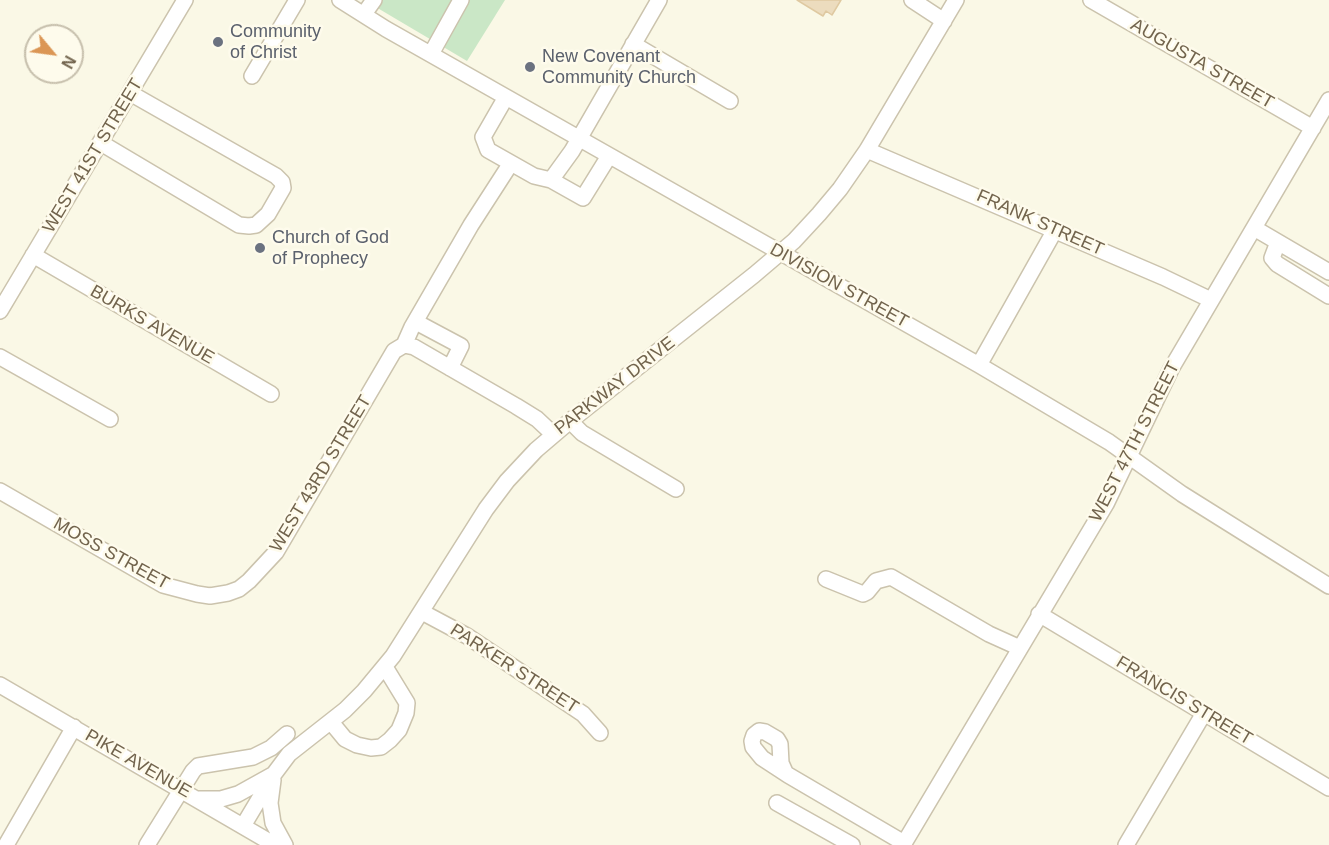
<!DOCTYPE html>
<html>
<head>
<meta charset="utf-8">
<style>
  body { margin:0 }
  #map { position:relative; width:1329px; height:845px; overflow:hidden; background:#faf8e6; font-family:Helvetica,sans-serif }
  canvas { display:block }
  .north { position:absolute; left:24px; top:24px; width:60px; height:60px; box-sizing:border-box; background:#fefbec; border:2px solid #c6bfac; border-radius:50%; rotate:119deg; font-size:16px; font-weight:700; line-height:24px; text-align:center; color:#72644d }
  .north::after { content:''; display:block; margin:auto; width:21px; height:27px; background:#db9655; clip-path:polygon(50% 0,100% 100%,50% 72%,0 100%) }
</style>
</head>
<body>
<div id="map">
<canvas width="1329" height="845"></canvas>
<div class="north">N</div>
</div>
<script>
const context = document.querySelector('canvas').getContext('2d');
context.lineJoin = 'round';
function fill(path, color) { context.fillStyle = color; context.fill(path, 'evenodd'); }
const shape = rows => new Path2D(rows.map(r => 'M' + r).join(''));
function trace(path, color, width, dash) { context.strokeStyle = color; context.lineWidth = width; context.lineCap = dash ? 'butt' : 'round'; context.setLineDash(dash || []); context.stroke(path); }
function write(font, color, halo, rows, align = 'center') {
  context.font = font + ' Helvetica,sans-serif'; context.lineWidth = 5; context.setLineDash([]); context.textBaseline = 'middle'; context.strokeStyle = halo; context.fillStyle = color; for (const [text, x, y, turn = 0] of rows) {
    context.save(); context.translate(x, y); context.rotate((+turn || 0) * Math.PI / 180); context.textAlign = isNaN(turn) ? turn : align; if (halo) context.strokeText(text, 0, 0); context.fillText(text, 0, 0); context.restore();
  }
}
fill(shape([
  [364,0,505,0,467,61]
]), '#cae7c6');
const building = shape([
  [797,0,841,0,832,15,826,11,823,16,797,0]
]);
fill(building, '#ecdcbe');
trace(building, '#dfc9a1', 1.5);
const minor = shape([
  [340,0,386,29,979,365,1109,442,1182,494,1329,586],
  [912,0,944,21],
  [1091,0,1313,128],
  [364,14,374,0],
  [633,44,730,101],
  [431,54,461,0],
  [252,76,297,0],
  [506,97,483,137,488,150,534,176,551,180,572,151,659,0],
  [101,143,239,225,249,226,256,225,268,214,283,188,282,182,276,176,130,93],
  [867,150,1163,277,1211,300],
  [551,180,583,198,609,156],
  [1254,228,1329,272],
  [1278,242,1272,258,1277,264,1329,296],
  [33,255,271,394],
  [0,311,185,0],
  [416,322,461,346,450,368],
  [404,345,412,327,471,225,511,163],
  [404,345,414,347,516,406,537,419,553,434],
  [0,357,110,419],
  [979,365,1055,230],
  [570,421,582,433,676,489],
  [0,491,163,585,197,594,210,596,228,593,239,589,249,581,276,552,394,351,404,345],
  [826,579,863,594,867,592,876,581,891,577,989,634,1020,648],
  [422,612,467,636,583,714,600,733],
  [1039,614,1329,788],
  [0,685,275,845],
  [331,722,345,739,357,745,371,748,381,747,390,740,399,730,406,713,407,703,385,667],
  [785,772,781,763,780,744,777,739,765,732,759,731,754,735,752,741,753,747,762,758,788,775,904,843],
  [273,780,270,803,273,823,285,845],
  [199,799,221,799,238,794,274,774],
  [777,803,852,845],
  [243,826,274,774,289,754,345,710,364,691,393,656,486,509,507,481,536,450,570,421,754,275,794,241,819,214,840,189,867,150,956,0],
  [6,845,74,727],
  [147,845,193,771,198,766,253,757,271,748,287,734],
  [903,845,1106,504,1171,369,1329,100],
  [1126,845,1204,713]
]);
trace(minor, '#cbc3ad', 18);
trace(minor, '#fff', 15);
for (const [x, y, r, color] of [
  [218,42,6,"#6b7280"],
  [530,67,6,"#6b7280"],
  [260,248,6,"#6b7280"]
]) { const dot = new Path2D(); dot.arc(x, y, r, 0, 2 * Math.PI); context.fillStyle = color; context.fill(dot); trace(dot, '#fefbec', 2); }
write('18px', '#5b616d', '#fefbec', [
  ["Community",230,32],
  ["of Christ",230,53],
  ["New Covenant",542,57],
  ["Community Church",542,78],
  ["Church of God",272,238],
  ["of Prophecy",272,259]
], 'left');
write('18px', '#72644d', '#fefbec', [
  ["AUGUSTA STREET",1202,64,30],
  ["WEST 41ST STREET",93,156,-59],
  ["FRANK STREET",1040,223,24],
  ["DIVISION STREET",839,286,29],
  ["BURKS AVENUE",152,325,30],
  ["PARKWAY DRIVE",615,386,-38],
  ["WEST 47TH STREET",1135,442,-63],
  ["WEST 43RD STREET",321,474,-59],
  ["MOSS STREET",111,554,29],
  ["PARKER STREET",514,669,33],
  ["FRANCIS STREET",1184,701,31],
  ["PIKE AVENUE",138,764,30]
]);
</script>
</body>
</html>
